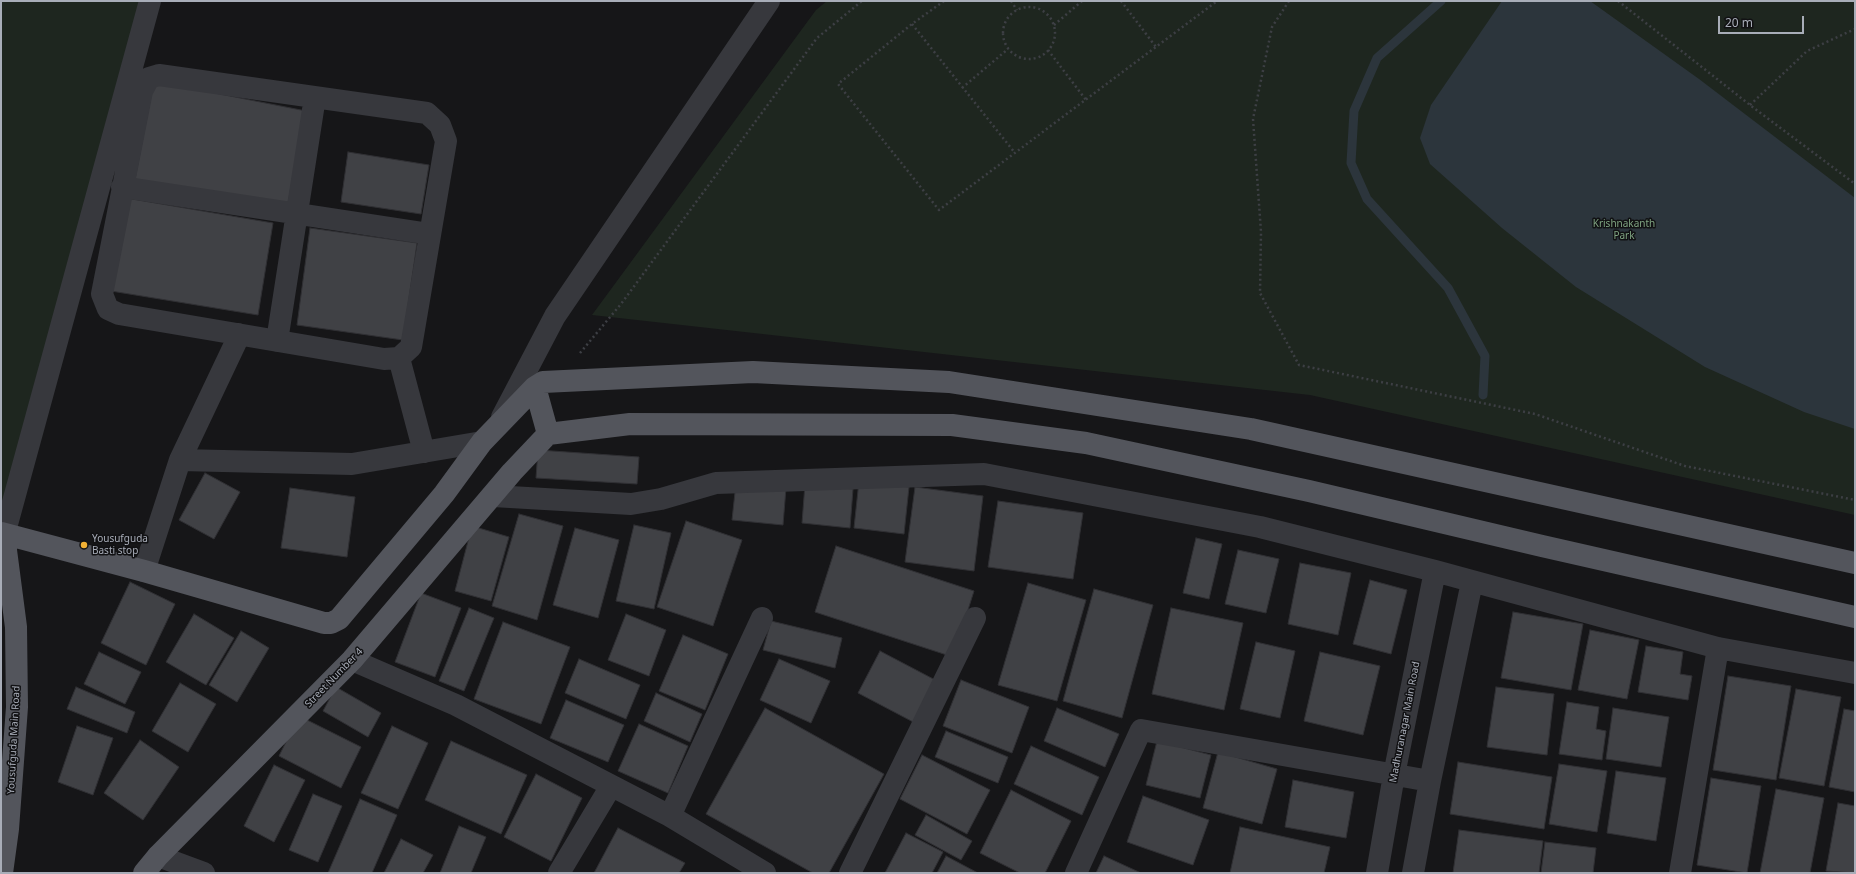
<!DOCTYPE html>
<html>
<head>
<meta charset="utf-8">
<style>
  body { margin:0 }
  #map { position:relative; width:1856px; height:874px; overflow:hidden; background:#161618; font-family:"Noto Sans",sans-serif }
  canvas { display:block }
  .frame { position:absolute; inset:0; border:2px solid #a8adb8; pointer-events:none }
  .scale { position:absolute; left:1718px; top:16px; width:86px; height:18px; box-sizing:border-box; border:2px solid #a8adb8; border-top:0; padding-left:5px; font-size:12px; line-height:14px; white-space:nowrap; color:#a8adb8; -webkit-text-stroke:3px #111113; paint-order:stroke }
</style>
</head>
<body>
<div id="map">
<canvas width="1856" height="874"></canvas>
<div class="frame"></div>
<div class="scale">20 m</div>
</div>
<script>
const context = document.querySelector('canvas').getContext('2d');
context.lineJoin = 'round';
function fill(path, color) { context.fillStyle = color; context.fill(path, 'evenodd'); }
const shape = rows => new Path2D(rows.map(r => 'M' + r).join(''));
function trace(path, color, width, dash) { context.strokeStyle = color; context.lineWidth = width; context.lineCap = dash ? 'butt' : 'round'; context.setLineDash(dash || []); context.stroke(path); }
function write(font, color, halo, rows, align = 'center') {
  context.font = font + ' "Noto Sans",sans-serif'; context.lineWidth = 3; context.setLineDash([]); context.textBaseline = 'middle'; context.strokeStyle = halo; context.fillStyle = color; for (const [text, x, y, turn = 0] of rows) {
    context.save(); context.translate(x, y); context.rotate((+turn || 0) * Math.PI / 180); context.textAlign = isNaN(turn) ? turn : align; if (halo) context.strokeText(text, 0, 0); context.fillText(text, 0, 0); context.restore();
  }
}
fill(shape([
  [1,1,140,1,12,506,1,502],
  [827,1,1855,1,1855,515,1310,395,592,315,816,10]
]), '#1e261f');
fill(shape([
  [1502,1,1590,1,1699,79,1855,198,1855,429,1804,412,1705,367,1576,287,1502,228,1430,164,1420,138,1431,105]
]), '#2c353c');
trace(shape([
  [1441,1,1377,58,1354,111,1351,163,1367,199,1448,288,1485,356,1483,395]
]), '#2c353c', 9);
const building = shape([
  [154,81,306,111,287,208,135,179,154,81],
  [348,152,429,165,421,214,341,202,348,152],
  [126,198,273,223,258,315,111,291,126,198],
  [310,228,417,243,403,340,297,325,310,228],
  [538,450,639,457,637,484,536,478,538,450],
  [205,473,240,492,214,539,179,520,205,473],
  [859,481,909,487,904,534,854,528,859,481],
  [736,483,786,488,783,525,732,520,736,483],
  [805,484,853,489,850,528,802,523,805,484],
  [915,487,983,496,974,571,905,562,915,487],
  [290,488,355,497,347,557,281,548,290,488],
  [998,501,1083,513,1073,579,988,567,998,501],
  [519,514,563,526,537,620,492,606,519,514],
  [686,521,742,540,713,626,657,607,686,521],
  [634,525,671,533,654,609,616,601,634,525],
  [472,526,509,537,491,601,455,591,472,526],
  [575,528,619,540,598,618,553,605,575,528],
  [1196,538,1222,544,1209,599,1183,593,1196,538],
  [836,546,974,591,953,657,815,612,836,546],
  [1238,550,1279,559,1266,613,1225,604,1238,550],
  [1300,563,1351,573,1338,635,1288,624,1300,563],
  [1370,580,1407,590,1391,654,1353,644,1370,580],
  [130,582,175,604,146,665,101,643,130,582],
  [1028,583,1086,600,1057,701,998,685,1028,583],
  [1094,589,1153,605,1122,718,1063,701,1094,589],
  [421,593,461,608,435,677,395,662,421,593],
  [469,608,494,618,464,691,439,681,469,608],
  [1171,608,1243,623,1224,710,1152,694,1171,608],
  [1513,612,1583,624,1571,690,1501,678,1513,612],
  [194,614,234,638,206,685,166,662,194,614],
  [626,614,666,630,649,676,608,660,626,614],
  [771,621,842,638,835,668,763,650,771,621],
  [503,622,570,647,541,724,474,699,503,622],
  [1590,630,1639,640,1627,699,1578,690,1590,630],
  [241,631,269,648,237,702,209,685,241,631],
  [683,635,728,654,705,710,659,691,683,635],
  [1256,642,1295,651,1280,718,1240,709,1256,642],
  [1646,646,1683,652,1680,674,1692,676,1688,700,1638,692,1646,646],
  [880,651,939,682,917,724,858,693,880,651],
  [99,652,141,672,125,704,84,684,99,652],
  [1320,652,1380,666,1363,735,1304,721,1320,652],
  [579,659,640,685,626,719,565,693,579,659],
  [779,659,830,681,811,723,760,700,779,659],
  [1728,676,1791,686,1776,780,1713,770,1728,676],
  [961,680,1029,707,1012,753,943,726,961,680],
  [180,683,216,704,188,752,152,731,180,683],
  [76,687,135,712,127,733,67,709,76,687],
  [336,687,381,713,368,737,323,711,336,687],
  [1496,687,1554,694,1547,755,1487,747,1496,687],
  [1796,689,1841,697,1824,786,1779,778,1796,689],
  [656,693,702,714,690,742,644,721,656,693],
  [566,700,624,725,608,762,550,738,566,700],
  [1567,702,1599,707,1596,729,1606,731,1602,760,1559,754,1567,702],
  [765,708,884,774,829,873,813,873,706,814,765,708],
  [1057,708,1119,734,1105,767,1044,741,1057,708],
  [1613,708,1669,717,1661,767,1606,759,1613,708],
  [1844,709,1855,711,1855,792,1829,787,1844,709],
  [299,716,361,747,341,788,279,756,299,716],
  [639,724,688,746,668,793,618,771,639,724],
  [77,726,113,738,93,795,58,782,77,726],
  [392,726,428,743,398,809,361,793,392,726],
  [946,731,1008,757,998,783,935,757,946,731],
  [140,740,179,767,143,820,104,793,140,740],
  [451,741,527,775,501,834,425,800,451,741],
  [1157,741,1211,755,1200,798,1146,785,1157,741],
  [1031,746,1099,777,1082,815,1014,784,1031,746],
  [1218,752,1277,769,1262,824,1203,808,1218,752],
  [922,755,990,790,967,834,900,799,922,755],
  [1458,762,1552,777,1544,829,1450,814,1458,762],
  [1559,764,1607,771,1597,832,1549,824,1559,764],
  [274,765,305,780,274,842,244,826,274,765],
  [1616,771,1666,778,1656,841,1607,833,1616,771],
  [536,774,582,798,551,861,504,837,536,774],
  [1711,778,1761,786,1747,873,1697,865,1711,778],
  [1293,780,1354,792,1346,838,1285,827,1293,780],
  [1776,789,1824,798,1810,873,1760,873,1776,789],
  [1011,790,1071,821,1045,873,1020,873,980,853,1011,790],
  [313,794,342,806,318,862,289,850,313,794],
  [1143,796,1209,820,1193,865,1127,842,1143,796],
  [360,799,397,815,372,873,328,873,360,799],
  [1838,803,1855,806,1855,873,1826,871,1838,803],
  [926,815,972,841,961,860,915,835,926,815],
  [459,826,486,837,471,873,440,873,459,826],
  [1240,827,1330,847,1324,873,1230,873,1240,827],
  [618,828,685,863,679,873,594,873,618,828],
  [1459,830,1543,841,1539,873,1453,873,1459,830],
  [906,833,943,852,932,873,885,873,906,833],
  [401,839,433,855,423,873,384,873,401,839],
  [1545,842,1596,848,1593,873,1541,873,1545,842],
  [946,856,978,873,937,873,946,856],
  [1104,856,1141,873,1096,873,1104,856]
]);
fill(building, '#404145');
trace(building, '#303034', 1);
trace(shape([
  [944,1,912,24,838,84,939,210,1217,1],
  [1011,1,1017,10],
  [1121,1,1156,47],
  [1289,1,1272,27,1253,119,1261,232,1260,293,1299,365,1535,414,1685,466,1855,500],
  [1618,1,1750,105,1855,184],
  '1003 33a26 26 0 1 1 52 0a26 26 0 1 1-52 0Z',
  [912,24,1015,153],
  [1054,25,1082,1],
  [1048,50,1086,100],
  [962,88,1008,49],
  [1750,105,1807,51,1855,29],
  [580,353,621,304,817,38,862,1]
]), '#3d3f44', 2.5, [2, 3]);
trace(shape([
  [159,75,427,113,440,125,446,141,411,347,399,358,384,359,119,314,108,309,102,294,142,91,149,78,159,75],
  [122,187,430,234],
  [277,341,315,97],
  [399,358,424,452],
  [502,417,555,316,769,1],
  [180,460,236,342,238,334],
  [493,496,631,504,661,499,716,483,984,474,1260,527,1435,571,1718,648,1855,673],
  [4,535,150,1],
  [144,571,180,460,352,464,482,442],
  [352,660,456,705,670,816,765,873],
  [670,816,762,618],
  [158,856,204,873],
  [559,873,611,786],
  [850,873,975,618],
  [1076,873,1141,730,1430,781],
  [1377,873,1394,775,1435,571],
  [1413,873,1430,781,1472,582],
  [1680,873,1718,648]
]), '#37383d', 22);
trace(shape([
  [535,387,548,434],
  [1,533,144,571,324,623,331,623,339,619,444,494,482,442,535,387,543,382,753,372,949,382,1251,429,1855,563],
  [2,873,8,829,17,707,16,627,4,535],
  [144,873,158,856,352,660,512,472,548,434,630,424,952,425,1086,443,1309,491,1542,546,1855,617]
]), '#53555c', 22);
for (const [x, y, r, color] of [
  [84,545,4,"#f2b134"]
]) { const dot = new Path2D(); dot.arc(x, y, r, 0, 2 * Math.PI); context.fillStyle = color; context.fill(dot); trace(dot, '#111113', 1.5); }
write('10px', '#7fa381', '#111113', [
  ["Krishnakanth",1624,224],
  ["Park",1624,236]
]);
write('10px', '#a8adb8', '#111113', [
  ["Yousufguda",92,539],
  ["Basti stop",92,551]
], 'left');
write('10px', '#a8adb8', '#111113', [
  ["Street Number 4",334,678,-46],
  ["Madhuranagar Main Road",1405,722,-79],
  ["Yousufguda Main Road",14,740,-87]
]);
</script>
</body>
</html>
